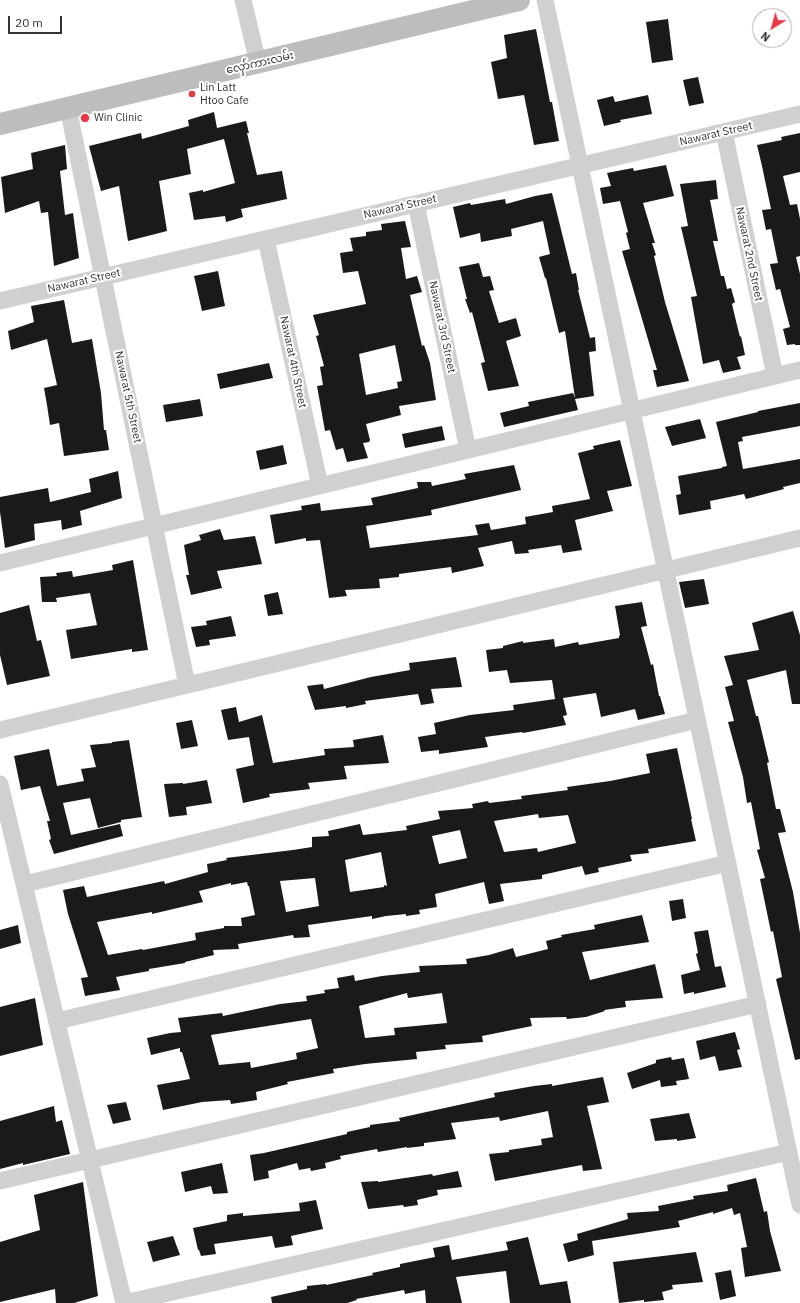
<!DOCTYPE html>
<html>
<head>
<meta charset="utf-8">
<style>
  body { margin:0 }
  #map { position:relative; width:800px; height:1303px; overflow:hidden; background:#fff; font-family:"IBM Plex Sans",sans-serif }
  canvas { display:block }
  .north { position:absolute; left:752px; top:8px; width:40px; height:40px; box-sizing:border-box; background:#fff; border:1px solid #adadad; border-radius:50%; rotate:217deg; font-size:11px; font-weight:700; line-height:16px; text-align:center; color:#333 }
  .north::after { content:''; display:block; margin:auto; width:14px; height:18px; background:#e63946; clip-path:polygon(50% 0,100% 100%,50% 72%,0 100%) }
  .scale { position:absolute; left:8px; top:16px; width:54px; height:18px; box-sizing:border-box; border:2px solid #333; border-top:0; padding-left:5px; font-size:12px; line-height:14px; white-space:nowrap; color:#333; -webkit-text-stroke:3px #fff; paint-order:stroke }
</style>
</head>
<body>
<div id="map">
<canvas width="800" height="1303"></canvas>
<div class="north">N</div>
<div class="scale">20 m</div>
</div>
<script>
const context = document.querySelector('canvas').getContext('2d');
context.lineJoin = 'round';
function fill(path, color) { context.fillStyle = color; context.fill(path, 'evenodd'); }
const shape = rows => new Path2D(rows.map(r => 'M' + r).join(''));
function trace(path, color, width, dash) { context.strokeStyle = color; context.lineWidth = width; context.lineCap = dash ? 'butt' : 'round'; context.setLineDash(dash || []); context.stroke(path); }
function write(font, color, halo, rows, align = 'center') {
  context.font = font + ' "IBM Plex Sans","Noto Sans Myanmar",sans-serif'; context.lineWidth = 4; context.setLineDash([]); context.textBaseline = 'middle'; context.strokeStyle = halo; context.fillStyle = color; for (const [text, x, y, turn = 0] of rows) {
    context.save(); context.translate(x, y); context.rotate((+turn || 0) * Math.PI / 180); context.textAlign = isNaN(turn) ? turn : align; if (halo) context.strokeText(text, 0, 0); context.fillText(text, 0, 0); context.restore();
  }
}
fill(shape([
  [668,19,673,60,652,63,646,22],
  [536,29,550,102,552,102,559,141,534,145,524,95,498,99,491,62,507,58,504,35],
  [698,77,704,103,689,106,683,80],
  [648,95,652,114,620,120,621,122,604,126,597,100,613,96,615,102],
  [214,112,217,128,246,121,249,133,247,133,257,175,282,171,287,199,241,209,243,217,226,222,225,216,194,220,189,193,203,190,203,192,235,183,224,139,187,149,191,174,159,181,167,231,128,241,119,186,101,191,89,146,141,133,142,139,189,126,188,120],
  [800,133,800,172,783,176,790,205,797,204,800,219,800,256,796,257,800,274,800,345,795,345,795,344,787,345,783,329,790,327,780,289,776,290,770,264,778,263,771,229,766,230,762,210,771,209,762,166,757,145,782,140,781,137],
  [65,145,67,169,60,171,65,215,73,213,79,258,54,266,48,212,41,213,39,201,5,213,1,177,33,169,31,153],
  [666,165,674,196,643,203,655,243,652,243,656,255,654,256,665,302,689,381,657,387,653,370,657,370,622,251,630,249,626,233,628,232,620,201,603,204,600,188,611,186,607,173,633,168,634,171],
  [716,180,718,199,710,200,718,241,713,241,721,276,724,276,727,289,731,288,735,302,732,304,736,321,740,337,741,336,745,355,737,357,741,369,723,373,719,360,703,364,691,297,697,296,681,227,688,226,680,184],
  [552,193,572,274,576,273,579,290,578,290,590,338,595,337,596,351,589,352,594,396,575,399,578,410,504,427,500,413,529,406,528,402,573,393,575,398,565,331,559,333,546,278,545,278,539,257,550,254,543,221,511,229,512,236,481,242,480,233,460,238,453,207,470,203,471,205,505,199,506,204,535,196],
  [405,221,411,247,401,248,406,279,417,276,422,292,410,295,422,346,424,345,430,363,436,400,399,406,401,415,366,424,370,440,369,442,363,443,368,458,347,462,343,448,336,450,330,430,325,431,317,386,323,385,320,367,324,366,316,336,319,335,313,315,366,304,358,271,343,273,340,253,353,251,350,238,366,236,366,232,382,230,381,224],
  [395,345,402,381,397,382,398,388,366,395,359,354],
  [479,263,483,277,490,276,494,290,489,291,499,323,516,318,521,336,506,341,519,386,488,391,481,363,485,362,472,312,470,313,465,299,467,299,459,267],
  [218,271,225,306,202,311,194,276],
  [64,300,72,343,92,339,101,393,104,430,106,430,109,450,64,456,59,423,50,425,47,405,44,388,57,385,47,339,11,350,8,331,34,322,31,306],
  [269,363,273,378,220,389,217,374],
  [200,399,203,416,166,422,163,405],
  [800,403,800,426,742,437,743,441,738,442,743,469,800,459,800,483,783,487,784,489,746,499,744,494,710,501,711,509,679,515,676,495,681,494,678,476,722,468,722,467,727,466,716,422,758,412,758,411],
  [700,419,706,438,672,446,665,427],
  [442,426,445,440,405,448,402,434],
  [620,440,632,486,607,491,613,511,575,520,582,550,563,553,561,545,528,550,529,553,515,554,512,541,478,548,484,566,452,573,451,567,399,574,399,577,379,579,380,588,345,590,347,596,329,598,320,540,306,541,306,538,275,544,270,515,302,510,301,506,320,503,321,511,373,505,371,498,418,488,417,482,431,482,432,486,466,479,464,474,514,465,521,490,431,510,432,515,366,526,370,548,478,535,475,525,489,523,491,530,526,524,525,517,553,512,552,506,590,499,578,453,594,449,593,446],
  [283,445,287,464,260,470,256,451],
  [118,471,122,498,80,511,82,525,62,530,61,520,34,524,35,540,5,548,0,512,0,497,48,488,50,502,91,492,89,479],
  [220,529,224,540,255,536,262,564,217,571,222,588,191,595,186,575,189,575,184,545,201,540,199,535],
  [133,560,148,650,132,652,132,649,71,659,66,630,97,625,90,593,56,598,57,602,42,602,40,577,57,576,56,573,72,571,73,577,113,570,112,565],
  [704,579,709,604,685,608,679,582],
  [278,592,283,614,268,616,264,595],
  [642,602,647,626,641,627,651,665,653,664,659,696,660,696,665,714,638,720,635,709,601,717,596,693,563,698,567,715,563,716,566,725,523,733,522,732,485,737,488,747,439,754,439,750,421,752,418,737,436,734,434,723,470,715,514,710,513,705,555,699,552,680,510,683,507,670,489,672,486,650,503,648,503,646,523,641,523,643,554,639,555,647,578,642,579,645,619,638,619,636,620,635,615,606],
  [29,605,37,641,41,640,50,676,7,685,0,655,0,613],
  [793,611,800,635,800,704,792,704,786,670,747,680,756,716,758,716,769,762,767,763,776,809,780,809,786,832,778,833,793,892,800,933,800,1059,795,1060,776,979,782,977,773,931,771,932,760,879,765,878,757,850,760,849,751,802,747,803,743,777,728,722,734,721,725,687,733,685,724,656,759,650,752,623],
  [231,616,236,636,209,640,210,645,196,647,191,627,207,625,206,621],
  [456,657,462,687,431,689,434,703,421,705,418,694,365,701,366,704,346,708,346,706,315,710,307,686,323,684,324,689,371,677,410,670,409,663],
  [236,707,239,722,262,715,273,763,325,755,324,749,354,747,353,740,383,735,389,763,344,766,347,779,308,783,310,789,269,794,270,797,243,803,236,769,254,765,249,737,228,740,221,710],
  [192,720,198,746,181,749,176,723],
  [129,740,142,817,121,820,121,822,98,828,90,798,63,803,71,835,120,824,123,836,54,854,49,840,51,839,47,821,50,821,40,786,21,790,14,756,49,749,57,786,84,781,81,769,96,767,90,745,112,743,112,742],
  [677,748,692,819,691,819,696,841,648,849,649,853,630,855,632,861,598,868,599,872,585,875,582,866,542,875,542,879,500,884,504,901,489,904,484,882,435,894,437,907,419,910,420,914,406,916,406,914,386,916,372,919,372,916,308,925,310,937,294,938,293,935,238,944,239,949,213,950,214,955,185,962,185,963,149,969,149,971,116,977,120,990,85,996,81,978,88,977,68,914,63,890,84,886,87,897,164,881,165,884,208,872,207,864,227,860,226,858,293,850,312,847,312,837,329,836,328,831,360,824,363,835,407,830,406,826,440,819,438,811,473,808,472,804,488,801,489,803,522,799,521,796,568,790,567,787,610,781,650,773,646,754],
  [538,814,539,818,568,815,576,843,538,852,537,848,504,852,494,821],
  [460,830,467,858,439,864,432,836],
  [381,852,387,886,384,885,384,887,350,892,345,860],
  [315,878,319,906,286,912,280,881],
  [247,882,248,886,249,886,255,915,241,918,242,926,224,926,224,928,195,933,196,940,143,950,142,949,108,955,97,922,152,912,152,914,203,902,199,891,231,883,231,885],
  [207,780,212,803,186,807,187,815,169,817,164,784,183,783,183,784],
  [683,899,686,918,672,921,669,901],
  [642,915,649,942,582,952,590,980,655,964,663,998,625,1001,626,1007,604,1010,605,1011,586,1017,567,1019,566,1017,530,1018,532,1026,482,1036,483,1042,445,1045,446,1049,416,1052,417,1059,365,1064,333,1069,334,1073,287,1082,288,1084,256,1092,257,1100,231,1104,230,1100,202,1102,163,1110,157,1085,190,1079,182,1052,180,1052,180,1048,151,1055,147,1038,170,1033,181,1032,178,1018,222,1013,223,1016,280,1004,307,1001,306,996,325,993,324,990,339,988,337,978,354,975,355,981,382,976,420,972,419,966,467,964,466,959,489,955,513,948,516,957,548,949,546,941,562,937,561,935,595,929,594,925],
  [407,993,408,998,442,993,447,1023,394,1028,395,1035,365,1038,359,1006],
  [311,1019,318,1048,296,1053,297,1059,251,1068,250,1062,219,1065,211,1035],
  [18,925,21,943,0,949,0,930],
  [708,930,715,967,721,966,726,987,694,994,694,992,684,994,681,975,700,970,696,954,698,953,694,932],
  [35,998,43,1045,0,1056,0,1007],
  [735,1032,740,1049,737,1050,742,1067,719,1071,715,1056,700,1060,696,1041],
  [671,1057,672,1060,684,1058,689,1079,676,1081,677,1085,661,1087,660,1080,632,1089,627,1073,656,1063,656,1060],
  [603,1077,609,1102,587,1106,602,1169,583,1171,582,1165,495,1181,489,1154,509,1152,509,1150,542,1145,541,1139,553,1137,548,1111,500,1121,499,1117,451,1123,456,1139,424,1143,424,1146,407,1148,407,1147,378,1152,377,1149,340,1156,341,1159,325,1163,326,1168,311,1171,310,1168,299,1170,297,1163,268,1171,269,1178,254,1181,250,1155,264,1153,347,1134,347,1132,370,1127,370,1125,400,1121,399,1118,495,1097,494,1093,534,1086,552,1084,552,1086],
  [126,1102,131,1120,113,1124,107,1105],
  [54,1106,56,1122,62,1120,70,1154,23,1165,23,1163,0,1169,0,1121],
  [689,1113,696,1138,677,1141,677,1139,655,1141,650,1119],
  [222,1163,228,1193,213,1194,211,1186,185,1192,181,1172],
  [458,1171,462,1187,437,1190,438,1195,417,1200,418,1205,404,1207,403,1205,368,1209,361,1182,378,1181,378,1182,432,1174,433,1176],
  [756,1178,764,1212,767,1211,770,1231,781,1271,745,1277,741,1248,747,1247,740,1213,734,1215,732,1208,713,1214,713,1212,678,1221,680,1227,592,1241,594,1255,568,1262,563,1244,578,1240,577,1234,628,1219,627,1213,659,1211,658,1206,694,1199,693,1196,728,1191,727,1185],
  [83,1182,98,1296,74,1303,56,1303,55,1289,0,1302,0,1242,40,1230,34,1195],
  [316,1200,323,1229,291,1236,293,1245,275,1248,272,1236,214,1244,216,1254,201,1256,199,1250,198,1250,193,1228,227,1221,227,1215,243,1213,243,1216,300,1211,299,1203],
  [173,1236,180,1255,153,1262,147,1242],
  [528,1237,540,1285,567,1281,571,1303,510,1303,506,1271,456,1277,462,1303,426,1303,425,1290,405,1294,404,1290,356,1299,357,1300,347,1303,272,1303,271,1297,307,1289,307,1286,326,1284,326,1285,373,1275,372,1273,400,1267,400,1264,435,1257,433,1248,449,1245,452,1260,508,1250,506,1242],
  [696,1252,703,1282,672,1285,673,1289,662,1292,664,1300,644,1302,644,1300,619,1303,613,1262],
  [731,1270,736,1296,720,1300,715,1273]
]), '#1a1a1a');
trace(shape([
  [243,0,258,63],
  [545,0,800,1205],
  [68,108,187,685],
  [724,132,775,376],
  [416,204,468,450],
  [266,239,320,486],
  [0,301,800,114],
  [0,563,800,370],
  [0,730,800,538],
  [0,784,124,1303,789,1152],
  [25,884,697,720],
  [57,1021,728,863],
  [0,1181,758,1004]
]), '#d0d0d0', 17);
trace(shape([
  [0,124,519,0]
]), '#bdbdbd', 22);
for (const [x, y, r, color] of [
  [192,94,4,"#e63946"],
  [85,118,5,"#e63946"]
]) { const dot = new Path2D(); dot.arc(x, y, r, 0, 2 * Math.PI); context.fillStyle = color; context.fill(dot); trace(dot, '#fff', 1.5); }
write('11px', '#333', '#fff', [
  ["လှော်ကားလမ်း",260,63,-13],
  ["Nawarat Street",716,134,-13],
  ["Nawarat Street",400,207,-13],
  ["Nawarat 2nd Street",749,254,78],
  ["Nawarat Street",84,281,-13],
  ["Nawarat 3rd Street",442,327,78],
  ["Nawarat 4th Street",293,362,78],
  ["Nawarat 5th Street",128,397,78]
]);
write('11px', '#333', '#fff', [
  ["Lin Latt",200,88],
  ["Htoo Cafe",200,101],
  ["Win Clinic",94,118]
], 'left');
</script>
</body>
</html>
